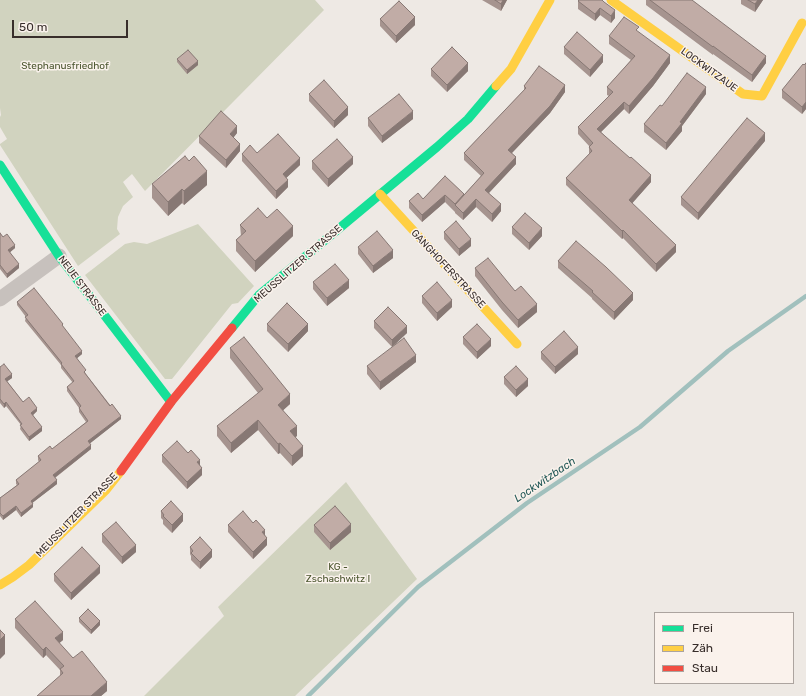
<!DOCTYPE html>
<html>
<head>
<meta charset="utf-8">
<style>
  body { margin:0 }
  #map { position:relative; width:806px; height:696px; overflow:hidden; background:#eee9e4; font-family:Rubik,sans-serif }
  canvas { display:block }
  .legend { position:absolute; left:654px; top:612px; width:140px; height:72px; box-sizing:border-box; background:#faf2ec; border:1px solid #aca49f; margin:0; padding:5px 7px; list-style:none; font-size:12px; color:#382e2b }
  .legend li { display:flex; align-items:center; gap:8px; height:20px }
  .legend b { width:20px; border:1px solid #aca49f }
  .scale { position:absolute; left:12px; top:20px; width:116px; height:18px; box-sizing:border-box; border:2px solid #382e2b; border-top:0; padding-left:5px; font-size:12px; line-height:14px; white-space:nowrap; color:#382e2b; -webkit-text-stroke:3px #faf2ec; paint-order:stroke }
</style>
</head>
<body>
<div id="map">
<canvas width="806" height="696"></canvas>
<ul class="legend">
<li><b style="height:5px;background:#16e098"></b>Frei</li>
<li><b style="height:5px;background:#ffcf43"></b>Zäh</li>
<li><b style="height:5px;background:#f24e42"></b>Stau</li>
</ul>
<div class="scale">50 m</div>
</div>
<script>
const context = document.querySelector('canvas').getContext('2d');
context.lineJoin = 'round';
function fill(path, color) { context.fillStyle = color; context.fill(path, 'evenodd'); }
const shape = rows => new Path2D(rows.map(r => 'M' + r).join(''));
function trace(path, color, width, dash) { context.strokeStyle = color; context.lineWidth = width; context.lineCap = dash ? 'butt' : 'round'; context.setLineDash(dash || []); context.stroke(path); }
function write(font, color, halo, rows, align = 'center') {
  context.font = font + ' Rubik,sans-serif'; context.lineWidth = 3; context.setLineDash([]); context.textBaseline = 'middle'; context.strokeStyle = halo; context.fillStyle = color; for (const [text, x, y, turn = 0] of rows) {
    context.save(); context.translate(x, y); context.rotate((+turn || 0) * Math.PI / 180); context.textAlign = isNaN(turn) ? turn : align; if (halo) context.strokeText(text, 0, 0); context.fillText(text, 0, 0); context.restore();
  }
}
fill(shape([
  [0,0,315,0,324,10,145,191,132,174,123,182,133,197,123,206,118,217,117,229,120,234,78,266,0,145,0,144,7,139,0,127,0,117,1,115,0,108],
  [198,224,254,286,238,303,232,304,172,379,165,379,85,275,125,244,134,242,147,244],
  [346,482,417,579,295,696,144,696,224,616,218,607]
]), '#d1d3bf');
trace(shape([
  [308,696,418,587,527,503,640,427,728,351,806,296]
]), '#a1c0bd', 4.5);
trace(shape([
  [0,299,59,256]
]), '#c7c1bd', 15);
trace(shape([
  [0,165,59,256,171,402],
  [232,328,259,295,437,147,468,119,496,86]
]), '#16e098', 9);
trace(shape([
  [611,0,743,94,762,96,802,23],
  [496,86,511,69,550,0],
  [380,194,517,344],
  [0,585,13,577,29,565,106,490,121,471]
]), '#ffcf43', 9);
trace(shape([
  [121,471,171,402,232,328]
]), '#f24e42', 9);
fill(shape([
  [482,0,507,0,501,11],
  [602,0,615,18,611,23,600,15,595,21,578,9,578,1],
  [646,0,692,0,766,63,752,82,713,54,713,55,646,5],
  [741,0,763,0,755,12,741,4],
  [380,19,415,25,396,43,380,26],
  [639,32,670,63,653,86,629,114,624,109,601,132,651,182,632,203,676,252,656,272,623,238,622,239,566,185,566,178,589,154,589,147,590,147,578,134,578,127,609,96,607,95,607,87,631,60,609,44,609,36],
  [564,47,603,62,590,77,564,54],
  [177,59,198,65,187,74,177,62],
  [806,63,806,109,802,114,782,98,782,90],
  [431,69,468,71,447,92,431,76],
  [524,86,565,92,550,113,512,153,516,164,489,193,501,211,492,222,476,207,463,220,455,213,455,211,455,212,445,202,422,222,409,208,409,201,423,199,445,176,464,195,481,176,464,160,464,153,524,90],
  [309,94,348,115,334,128,309,101],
  [706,94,682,126,682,131,666,150,644,132,644,124,662,106],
  [368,118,413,119,382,143,368,126],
  [237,133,233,138,240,151,226,168,199,143,199,136],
  [765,141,698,220,681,205,681,197],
  [257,153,300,165,286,178,288,187,276,199,242,161,242,154],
  [312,161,353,164,328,187,312,169],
  [152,184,207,185,184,205,182,203,168,216,152,198],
  [267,218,293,236,255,272,236,251,236,240,241,236,240,225],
  [512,227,542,236,529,250,512,234],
  [444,232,471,246,459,256,444,239],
  [0,233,3,237,15,248,10,252,19,268,7,278,0,269],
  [358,247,393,258,373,273,358,254],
  [558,261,633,300,614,320,592,299,592,298,558,268],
  [475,268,537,312,518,328,502,310,475,276],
  [313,282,349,288,327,306,313,289],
  [422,296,452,307,437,321,422,303],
  [17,302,63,327,82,354,77,358,86,374,121,419,90,443,91,449,55,478,57,484,32,503,33,507,21,517,16,510,3,520,0,516,0,498,17,485,16,484,16,480,39,462,38,460,38,456,52,449,86,422,79,412,79,408,67,391,67,387,73,383,61,368,61,365,25,321,26,317,17,305],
  [374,321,407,333,392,347,374,328],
  [267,324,308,331,288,352,267,331],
  [463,337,491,346,477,359,463,344],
  [230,348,290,404,283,410,297,436,295,437,303,456,292,466,280,453,278,454,258,430,231,453,217,436,217,426,258,393,230,358],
  [541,352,578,354,555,374,541,359],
  [416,362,380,390,367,374,367,366],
  [0,367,12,378,7,381,23,402,37,411,33,415,42,431,29,441,20,429,21,425,6,406,4,408,0,403],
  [504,377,528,386,516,397,504,384],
  [188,453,200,466,202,475,187,489,162,462,162,455],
  [161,511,183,521,172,533,163,524,163,520,161,518],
  [228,525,265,535,267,545,253,559,228,532],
  [314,525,351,532,330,550,314,532],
  [102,534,136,552,122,564,102,542],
  [190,547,212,557,200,569,191,560,191,556,190,554],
  [100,573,71,600,54,581,54,574],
  [79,618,100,625,91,634,79,622],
  [15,619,63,640,59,643,73,658,107,691,101,696,37,696,60,676,60,670,46,655,43,658,15,628]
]), '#a6948f');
fill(shape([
  [503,0,507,0,501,11,501,4],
  [758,0,763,0,755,12,755,4],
  [600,8,600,15,595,21,595,14],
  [615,10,615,18,611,23,611,16],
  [415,17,415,25,396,43,396,36],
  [603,55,603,62,590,77,590,70],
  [670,55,670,63,653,86,629,114,629,106],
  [766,56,766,63,752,82,752,75],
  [198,61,198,65,187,74,187,70],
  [468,63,468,71,447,92,447,85],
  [565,85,565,92,550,113,508,157,508,150],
  [706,87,706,94,682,126,682,131,666,150,666,143,680,122],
  [624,102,624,109,597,136,597,129],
  [806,102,806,109,802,114,802,107],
  [348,107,348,115,334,128,334,121],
  [413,111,413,119,382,143,382,136],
  [237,126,237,133,230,142,230,134],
  [765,133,765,141,698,220,698,213],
  [240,144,240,151,226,168,226,160],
  [353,157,353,164,328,187,328,179],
  [516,157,516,164,485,197,485,190],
  [300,158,300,165,283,181,283,174],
  [207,171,207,185,184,205,184,191],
  [651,175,651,182,629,207,629,200],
  [288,180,288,187,276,199,276,191],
  [182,189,182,203,168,216,168,202],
  [445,195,445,202,422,222,422,215],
  [476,199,476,207,463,220,463,213],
  [501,204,501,211,492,222,492,214],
  [293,226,293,236,255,272,255,261],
  [542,228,542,236,529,250,529,243],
  [623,230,623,238,622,239,622,231],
  [471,239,471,246,459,256,459,249],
  [15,245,15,248,8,254,8,250],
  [676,245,676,252,656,272,656,264],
  [393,250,393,258,373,273,373,266],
  [19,264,19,268,7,278,7,274],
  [349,280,349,288,327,306,327,298],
  [633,293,633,300,614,320,614,312],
  [452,300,452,307,437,321,437,313],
  [537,304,537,312,518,328,518,320],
  [308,324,308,331,288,352,288,344],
  [407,326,407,333,392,347,392,340],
  [491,339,491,346,477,359,477,352],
  [578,347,578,354,555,374,555,367],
  [82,351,82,354,75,360,75,356],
  [416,355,416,362,380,390,380,382],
  [12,374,12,378,5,383,5,379],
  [528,379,528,386,516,397,516,390],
  [290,394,290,404,278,415,278,405],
  [6,402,6,406,4,408,4,404],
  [37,408,37,411,31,417,31,413],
  [121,416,121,419,88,445,88,441],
  [258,420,258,430,231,453,231,443],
  [297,426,297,436,290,441,290,431],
  [42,427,42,431,29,441,29,437],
  [280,443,280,453,278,454,278,444],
  [91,445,91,449,53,479,53,475],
  [303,446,303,456,292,466,292,456],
  [200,460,200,467,197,462],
  [202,468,202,475,187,489,187,482],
  [57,480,57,484,31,504,31,501],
  [33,504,33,507,21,517,21,513],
  [16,506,16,510,3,520,3,516],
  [183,514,183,521,172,533,172,525],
  [351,524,351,532,330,550,330,543],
  [265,530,265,537,262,532],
  [267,538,267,545,253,559,253,552],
  [136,545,136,552,122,564,122,557],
  [212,550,212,557,200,569,200,562],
  [100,566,100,573,71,600,71,593],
  [100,621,100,625,91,634,91,630],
  [63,632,63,640,55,647,55,638],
  [5,635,5,654,0,659,0,640],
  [46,647,46,655,43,658,43,650],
  [107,682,107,691,101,696,91,696]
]), '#877874');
const building = shape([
  [495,0,503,0,501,4,495,0],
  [579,0,602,0,604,2,615,10,611,16,600,8,595,14,578,1,579,0],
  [650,0,692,0,766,56,752,75,713,46,713,47,650,0],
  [748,0,758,0,755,4,748,0],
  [399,1,415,17,396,36,380,19,399,1],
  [624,17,639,27,636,30,670,55,653,78,629,106,624,102,597,129,630,158,631,157,651,175,629,200,676,245,656,264,623,230,622,231,566,178,592,151,589,147,593,143,578,127,613,92,607,87,635,56,609,36,624,17],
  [577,32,603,55,590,70,564,47,577,32],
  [452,47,468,63,447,85,431,69,452,47],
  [188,50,198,61,187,70,177,59,188,50],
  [806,63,806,102,802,107,782,90,803,64,804,65,806,63],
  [539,66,565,85,550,106,508,150,516,157,485,190,501,204,492,214,476,199,463,213,455,205,484,173,464,153,526,88,524,86,539,66],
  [687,73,706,87,680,122,682,123,666,143,644,124,660,105,662,106,687,73],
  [324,80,348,107,334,121,309,94,324,80],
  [399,94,413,111,382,136,368,118,399,94],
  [221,111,237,126,230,134,240,144,226,160,199,136,221,111],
  [747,118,765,133,698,213,681,197,747,118],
  [278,134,300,158,283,174,288,180,276,191,242,154,250,145,257,153,278,134],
  [337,139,353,157,328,179,312,161,337,139],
  [185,156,189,161,194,156,207,171,184,191,182,189,168,202,152,184,185,156],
  [445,176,464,194,455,204,445,195,422,215,409,201,418,193,423,199,445,176],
  [258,208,267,218,277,209,293,226,255,261,236,240,246,231,240,225,258,208],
  [525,213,542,228,529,243,512,227,525,213],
  [456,221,471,239,459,249,444,232,456,221],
  [377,231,393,250,373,266,358,247,377,231],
  [0,233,3,237,7,234,15,245,8,250,19,264,7,274,0,265,0,233],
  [576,241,606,267,633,293,614,312,592,292,593,291,558,261,576,241],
  [488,258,515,291,521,286,537,304,518,320,502,302,475,268,488,258],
  [335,264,349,280,327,298,313,282,335,264],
  [437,282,452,300,437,313,422,296,437,282],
  [34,288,63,324,62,325,82,351,75,356,86,370,84,372,110,406,112,404,121,416,88,441,91,445,53,475,57,480,31,501,33,504,21,513,16,506,3,516,0,513,0,498,19,484,16,480,41,460,38,456,50,446,52,449,88,421,79,408,81,406,67,387,74,381,61,364,62,363,25,317,28,315,17,302,34,288],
  [287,303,308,324,288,344,267,324,287,303],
  [388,307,407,326,392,340,374,321,388,307],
  [477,324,491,339,477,352,463,337,477,324],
  [564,331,578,347,555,367,541,352,564,331],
  [244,337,290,394,278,405,297,426,290,431,303,446,292,456,280,443,278,444,258,420,231,443,217,426,263,389,230,348,244,337],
  [404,338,416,355,380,382,367,366,404,338],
  [4,364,12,374,5,379,23,402,29,397,37,408,31,413,42,427,29,437,20,425,22,424,6,402,4,404,0,399,0,367,4,364],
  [516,366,528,379,516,390,504,377,516,366],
  [177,441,188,453,191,450,200,460,197,462,202,468,187,482,162,455,177,441],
  [171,501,183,514,172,525,163,516,164,515,161,511,171,501],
  [335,506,351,524,330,543,314,525,335,506],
  [243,511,253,523,256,520,265,530,262,532,267,538,253,552,228,525,243,511],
  [116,522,136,545,122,557,102,534,116,522],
  [200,537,212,550,200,562,191,553,193,551,190,547,200,537],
  [82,547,100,566,71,593,54,574,82,547],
  [35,601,63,632,55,638,73,658,82,651,107,682,91,696,37,696,63,673,60,669,64,666,46,647,43,650,15,619,35,601],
  [88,609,100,621,91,630,79,618,88,609],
  [0,630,5,635,0,640,0,630]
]);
fill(building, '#c1aca6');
trace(building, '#877874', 1);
write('10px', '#4b562f', '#faf2ec', [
  ["Stephanusfriedhof",65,66],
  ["KG -",338,567],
  ["Zschachwitz I",338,579]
]);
write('10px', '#382e2b', '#faf2ec', [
  ["LOCKWITZAUE",709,70,36],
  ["MEUSSLITZER STRASSE",298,264,-41],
  ["GANGHOFERSTRASSE",448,269,47],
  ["NEUE STRASSE",82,286,53],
  ["MEUSSLITZER STRASSE",77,515,-46]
]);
write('italic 11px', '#225857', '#faf2ec', [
  ["Lockwitzbach",545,480,-34]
]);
</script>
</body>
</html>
